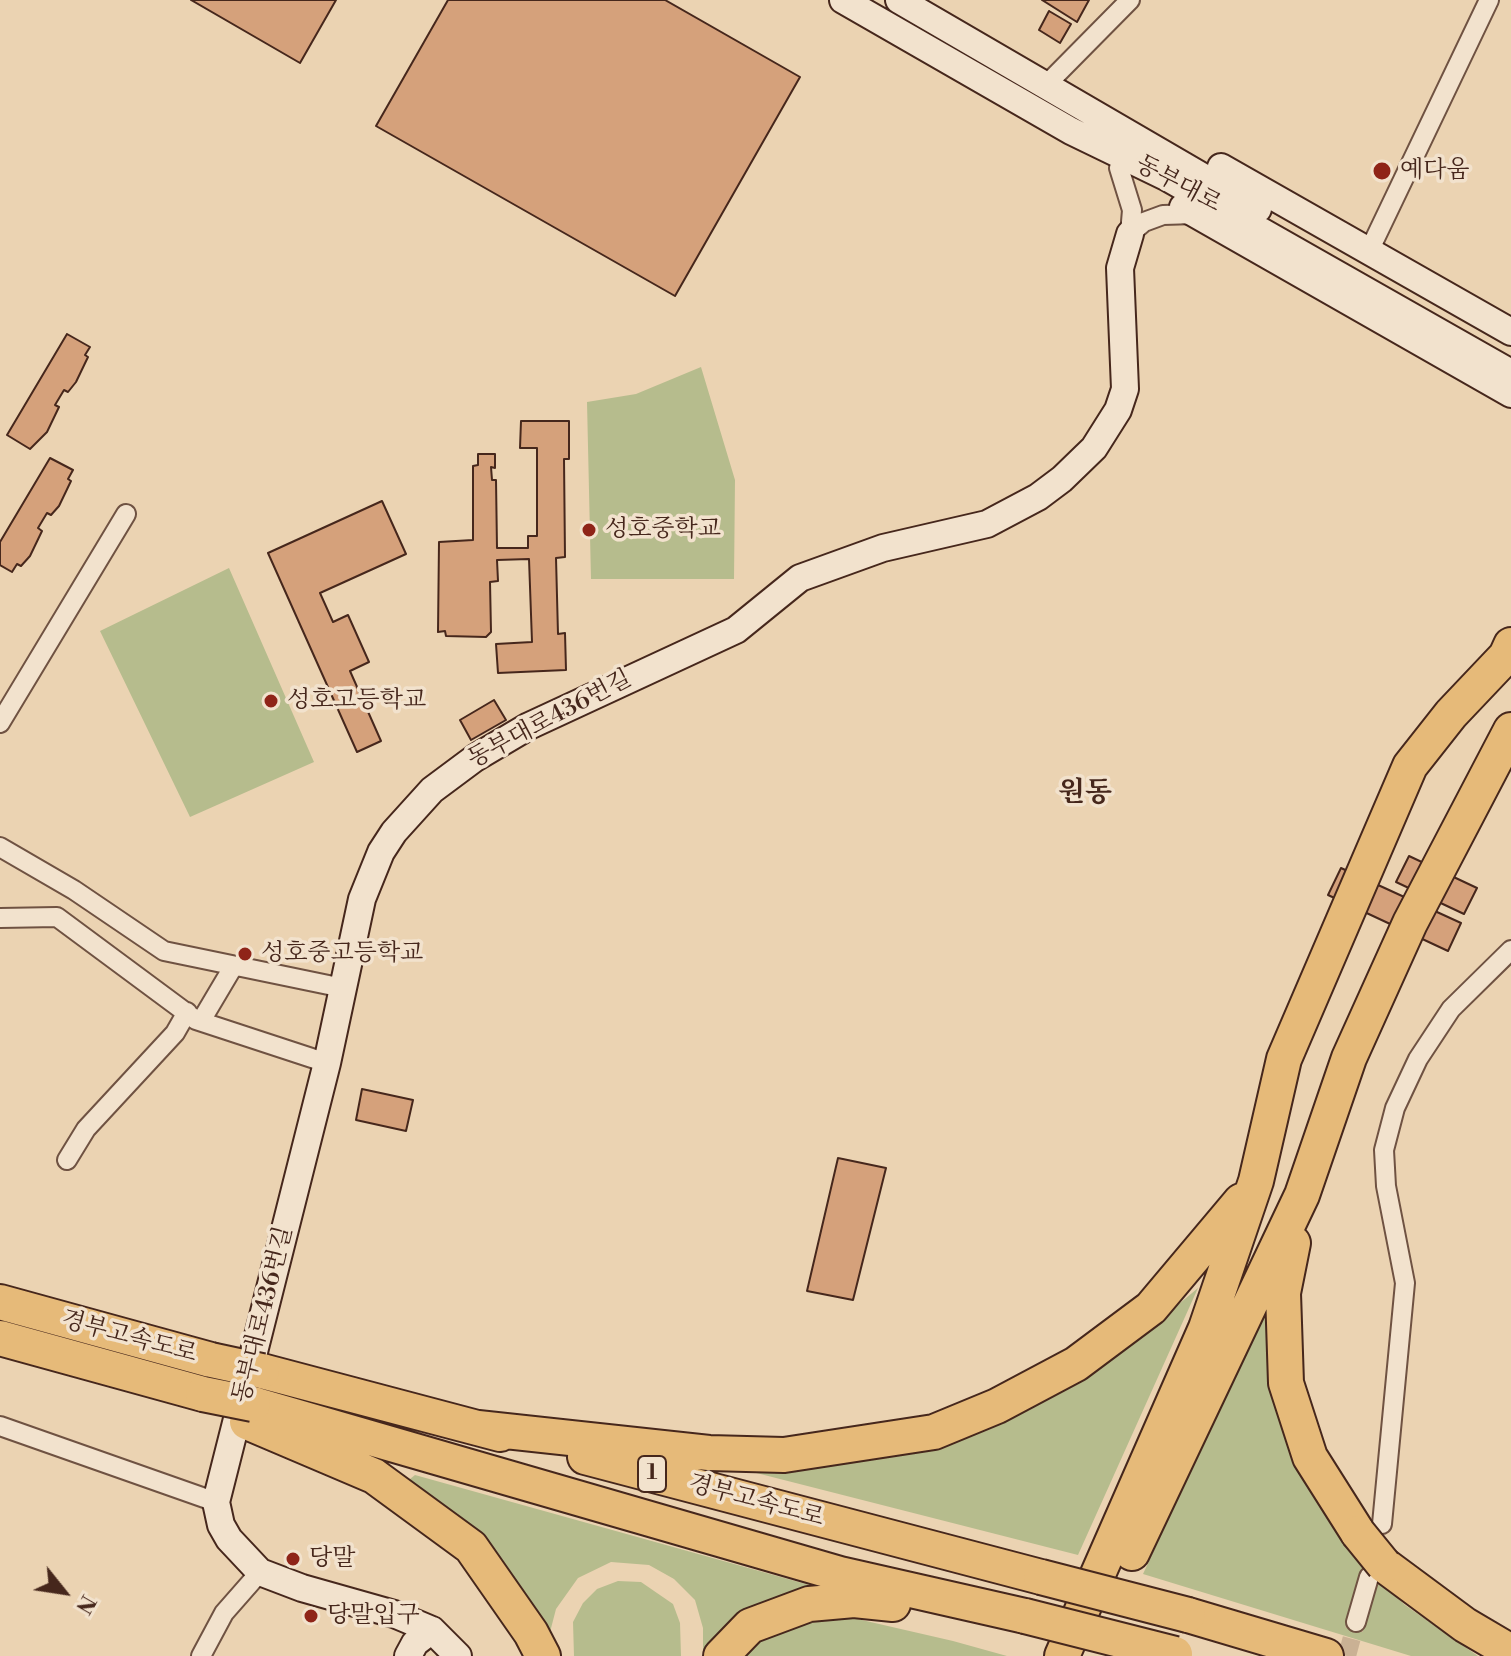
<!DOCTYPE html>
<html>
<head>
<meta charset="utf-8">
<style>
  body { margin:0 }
  #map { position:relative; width:1511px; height:1656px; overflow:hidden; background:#ebd3b2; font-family:"Libre Bodoni",serif }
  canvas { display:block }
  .north { position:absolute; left:24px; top:1552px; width:80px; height:80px; -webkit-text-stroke:6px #f2e2cd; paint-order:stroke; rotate:120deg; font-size:22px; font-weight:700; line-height:32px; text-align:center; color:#46271c }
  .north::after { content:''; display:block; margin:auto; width:28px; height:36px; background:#46271c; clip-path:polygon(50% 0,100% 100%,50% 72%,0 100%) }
</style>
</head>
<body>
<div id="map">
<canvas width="1511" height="1656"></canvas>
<div class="north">N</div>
</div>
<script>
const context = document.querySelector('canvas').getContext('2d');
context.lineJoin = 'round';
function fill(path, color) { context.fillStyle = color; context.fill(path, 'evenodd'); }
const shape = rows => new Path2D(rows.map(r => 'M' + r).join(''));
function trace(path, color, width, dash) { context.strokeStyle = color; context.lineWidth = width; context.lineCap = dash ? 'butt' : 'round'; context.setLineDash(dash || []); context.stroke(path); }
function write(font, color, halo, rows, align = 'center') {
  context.font = font + ' "Libre Bodoni","Noto Serif KR",serif'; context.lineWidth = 7; context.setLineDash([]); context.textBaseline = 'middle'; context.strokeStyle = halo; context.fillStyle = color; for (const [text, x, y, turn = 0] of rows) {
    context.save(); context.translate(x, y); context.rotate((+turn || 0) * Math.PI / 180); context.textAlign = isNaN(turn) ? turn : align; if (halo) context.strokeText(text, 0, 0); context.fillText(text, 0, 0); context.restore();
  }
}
fill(shape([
  [701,367,735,480,734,579,591,579,587,402,636,394],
  [229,568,314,762,190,817,100,631],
  [1198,1288,1078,1555,729,1466,1059,1391,1117,1356],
  [1269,1300,1362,1563,1405,1605,1478,1656,1411,1656,1143,1574],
  [415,1475,813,1586,786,1595,729,1628,703,1656,703,1628,695,1600,674,1579,649,1565,611,1562,578,1578,556,1609,549,1636,412,1483,410,1479],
  [618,1581,641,1582,673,1604,680,1623,681,1656,574,1656,573,1622,583,1603,597,1589],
  [853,1618,953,1641,1007,1656,743,1656,763,1639,799,1624]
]), '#b6bc8d');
const building = shape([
  [191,0,336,0,300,63,191,0],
  [448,0,665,0,800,77,675,296,376,126,448,0],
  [1042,0,1089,0,1077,22,1042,0],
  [1049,11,1071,24,1060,43,1039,30,1049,11],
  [67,334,90,347,85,355,88,357,76,382,68,392,64,390,55,405,59,407,47,432,30,449,7,435,67,334],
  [521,421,569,421,569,459,564,459,565,557,556,558,558,634,565,633,566,670,498,673,496,644,532,642,529,559,497,560,498,581,490,582,491,632,486,637,446,636,445,631,438,632,439,542,473,540,473,466,478,465,478,454,495,454,495,468,491,467,492,480,496,480,497,548,528,548,528,536,537,536,537,448,520,448,521,421],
  [50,458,73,470,68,479,71,481,59,506,51,515,47,513,38,528,42,531,30,556,21,566,17,564,12,572,0,565,0,542,50,458],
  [382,501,406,554,320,593,333,622,348,615,369,662,350,671,381,741,357,752,268,553,382,501],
  [494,700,506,720,471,740,460,720,494,700],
  [1409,856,1477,888,1464,914,1396,882,1409,856],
  [1341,868,1461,923,1448,951,1328,895,1341,868],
  [362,1089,413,1100,406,1131,356,1120,362,1089],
  [838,1158,886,1168,853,1300,807,1291,838,1158]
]);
fill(building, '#d5a17b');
trace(building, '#46271c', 2);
trace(shape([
  [1347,1656,1356,1622]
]), '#cab194', 18, [18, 9]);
const street = shape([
  [1046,85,1130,0],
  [1119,168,1132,210,1130,234,1144,222,1163,215,1196,214],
  [1370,249,1489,0],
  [0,723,126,514],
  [0,847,74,890,164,951,343,988],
  [0,918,57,917,196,1020,327,1063],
  [201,1021,233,967],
  [67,1160,86,1129,175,1033,187,1012],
  [0,1426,216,1502],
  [1382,1524,1405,1283,1386,1186,1384,1150,1395,1108,1418,1059,1451,1009,1511,950],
  [1356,1622,1369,1577],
  [201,1656,224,1613,260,1572]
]);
const secondary = shape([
  [843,0,1071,131,1166,177,1511,373],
  [899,0,1258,209],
  [1221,167,1511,332],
  [1183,207,1511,394],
  [408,1656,415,1643,432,1630],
  [458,1656,432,1630,394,1614,302,1588,260,1572,229,1539,221,1525,216,1502,327,1063,362,899,381,852,394,832,432,790,475,758,529,726,736,630,800,578,883,548,987,524,1038,497,1062,479,1094,448,1118,410,1125,389,1120,268,1130,234]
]);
const highway = shape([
  [1293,1243,1283,1293,1286,1383,1310,1457,1358,1533],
  [0,1302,211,1360],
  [0,1338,203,1394],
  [262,1371,500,1434],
  [253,1404,840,1574,1025,1616],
  [247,1422,374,1476,471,1547,531,1633,543,1656],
  [478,1428,709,1453,784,1455,934,1432,997,1406,1076,1364,1151,1308,1241,1201],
  [585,1457,1041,1577],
  [1132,1553,1302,1195,1349,1058,1410,923,1511,730],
  [1384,1565,1465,1625,1511,1652],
  [1188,1615,1326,1656],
  [721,1656,750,1626,809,1604,854,1600,893,1604],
  [1062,1656,1206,1328,1256,1181,1284,1059,1410,766,1451,714,1506,656,1511,645]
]);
trace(street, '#6f5242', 22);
trace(secondary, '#46271c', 30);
trace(highway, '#46271c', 38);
trace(street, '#f2e2cd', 18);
trace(secondary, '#f2e2cd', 26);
trace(highway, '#e6ba79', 34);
const highwayBridge = shape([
  [211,1360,262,1371],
  [203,1394,253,1404],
  [1358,1533,1384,1565],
  [1041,1577,1188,1615],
  [1025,1616,1175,1654]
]);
trace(highwayBridge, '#46271c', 38, []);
trace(highwayBridge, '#e6ba79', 34);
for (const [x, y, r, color] of [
  [1382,171,10,"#8f2418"],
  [589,530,8,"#8f2418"],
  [271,701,8,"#8f2418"],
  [245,954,8,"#8f2418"],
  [293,1559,8,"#8f2418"],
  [311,1616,8,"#8f2418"]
]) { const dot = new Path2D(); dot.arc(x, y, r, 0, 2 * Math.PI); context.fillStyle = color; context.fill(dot); trace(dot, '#f2e2cd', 3); }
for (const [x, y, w] of [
  [652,1474,28]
]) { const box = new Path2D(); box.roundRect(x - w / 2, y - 18, w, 36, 6); context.fillStyle = '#f2e2cd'; context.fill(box); trace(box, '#46271c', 2); }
write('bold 22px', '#46271c', null, [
  ["1",652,1474]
]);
write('24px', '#46271c', '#f2e2cd', [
  ["예다움",1400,171],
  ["성호중학교",605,530],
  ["성호고등학교",287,701],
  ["성호중고등학교",261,954],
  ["당말",309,1559],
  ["당말입구",327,1616]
], 'left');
write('24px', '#46271c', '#f2e2cd', [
  ["동부대로",1178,185,28],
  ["동부대로436번길",550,720,-28],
  ["동부대로436번길",264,1315,-76],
  ["경부고속도로",129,1338,15],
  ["경부고속도로",756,1502,15]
]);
write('bold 28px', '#46271c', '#f2e2cd', [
  ["원동",1085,794]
]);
</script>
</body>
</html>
